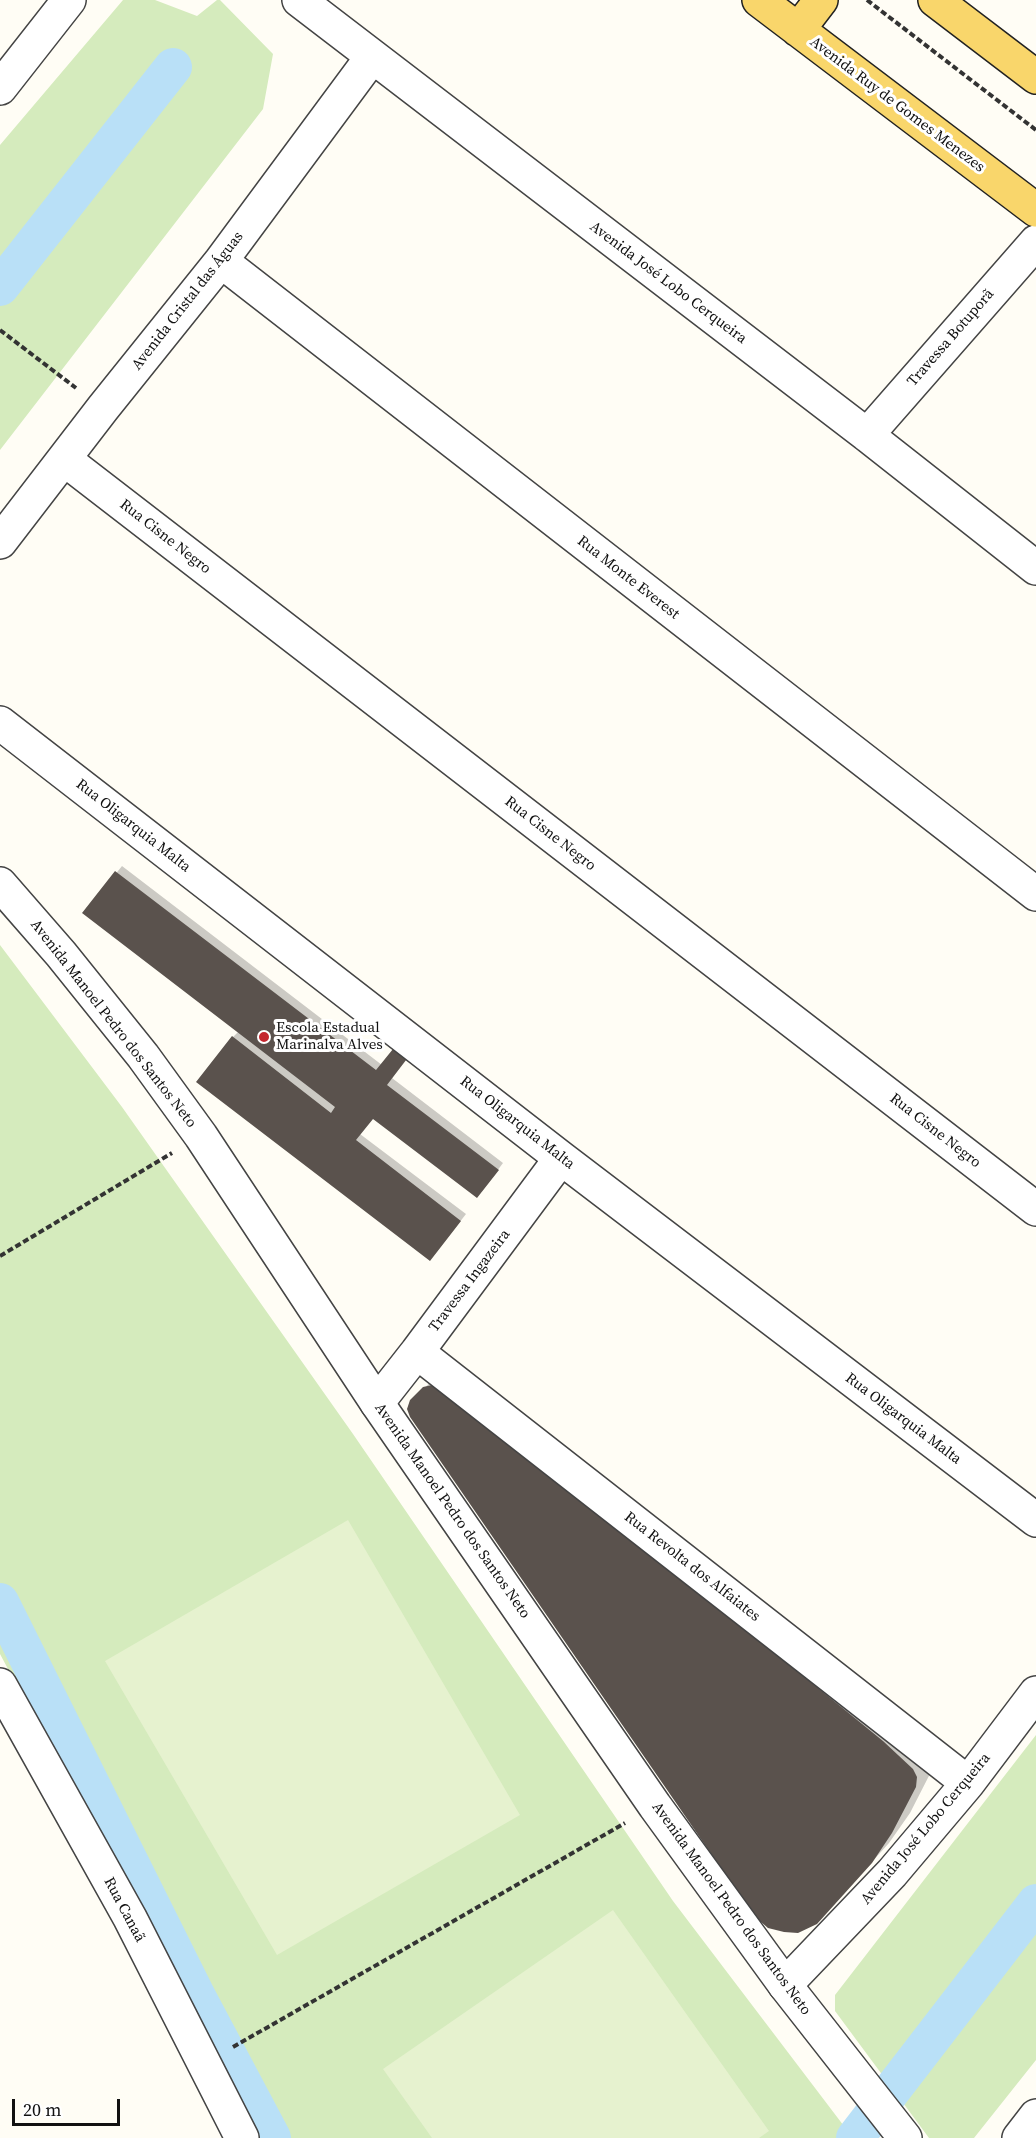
<!DOCTYPE html>
<html>
<head>
<meta charset="utf-8">
<style>
  body { margin:0 }
  #map { position:relative; width:1036px; height:2138px; overflow:hidden; background:#fffdf5; font-family:"Source Serif 4",serif }
  canvas { display:block }
  .scale { position:absolute; left:12px; top:2099px; width:108px; height:27px; box-sizing:border-box; border:3px solid #111; border-top:0; padding-left:8px; font-size:18px; line-height:21px; white-space:nowrap; color:#111; -webkit-text-stroke:4px #fff; paint-order:stroke }
</style>
</head>
<body>
<div id="map">
<canvas width="1036" height="2138"></canvas>
<div class="scale">20 m</div>
</div>
<script>
const context = document.querySelector('canvas').getContext('2d');
context.lineJoin = 'round';
function fill(path, color) { context.fillStyle = color; context.fill(path, 'evenodd'); }
const shape = rows => new Path2D(rows.map(r => 'M' + r).join(''));
function trace(path, color, width, dash) { context.strokeStyle = color; context.lineWidth = width; context.lineCap = dash ? 'butt' : 'round'; context.setLineDash(dash || []); context.stroke(path); }
function write(font, color, halo, rows, align = 'center') {
  context.font = font + ' "Source Serif 4",serif'; context.lineWidth = 6; context.setLineDash([]); context.textBaseline = 'middle'; context.strokeStyle = halo; context.fillStyle = color; for (const [text, x, y, turn = 0] of rows) {
    context.save(); context.translate(x, y); context.rotate((+turn || 0) * Math.PI / 180); context.textAlign = isNaN(turn) ? turn : align; if (halo) context.strokeText(text, 0, 0); context.fillText(text, 0, 0); context.restore();
  }
}
fill(shape([
  [123,0,155,0,197,16,217,0,220,0,273,54,263,109,0,450,0,145],
  [0,945,122,1107,353,1434,673,1901,853,2138,259,2138,0,1654],
  [1036,1735,1036,2060,974,2138,929,2138,835,2011,835,1995]
]), '#d5ebbd');
fill(shape([
  [348,1520,520,1815,277,1955,105,1661],
  [613,1910,769,2131,759,2138,432,2138,383,2069]
]), '#e6f2cf');
fill(shape([
  [122,866,382,1065,399,1044,411,1054,392,1078,503,1163,482,1191,373,1117,360,1134,466,1214,435,1254,233,1037,239,1031,84,913],
  [443,1370,933,1768,910,1813,889,1843,834,1904,411,1401]
]), '#0003');
trace(shape([
  [0,287,173,67],
  [0,1602,196,1995,272,2138],
  [855,2138,1036,1903]
]), '#b9e0f7', 38);
fill(shape([
  [115,871,376,1070,393,1049,406,1060,387,1085,499,1170,477,1198,373,1119,356,1140,461,1221,430,1261,196,1082,232,1036,331,1113,335,1107,82,913],
  [437,1384,450,1388,883,1741,913,1769,917,1777,916,1787,892,1833,872,1863,817,1924,798,1933,784,1932,768,1928,754,1916,410,1417,407,1409,410,1400,423,1387]
]), '#5a524d');
const minor = shape([
  [299,0,867,435,1036,568],
  [0,88,69,0],
  [221,261,1036,894],
  [867,435,1036,242],
  [64,459,1036,1209],
  [0,542,103,408,221,261,372,57],
  [0,723,561,1158,1036,1520],
  [417,1352,968,1783],
  [377,1403,417,1352,561,1158],
  [0,1685,130,1918,242,2138],
  [785,1985,892,1873,968,1783,1036,1693]
]);
const tertiary = shape([
  [0,884,61,954,143,1056,201,1136,377,1403,655,1806,785,1985,905,2138],
  [1019,2138,1036,2116]
]);
const primary = shape([
  [759,0,1036,210],
  [935,0,1036,77],
  [798,30,821,0]
]);
trace(minor, '#444', 36);
trace(tertiary, '#444', 36);
trace(primary, '#222', 36);
trace(shape([
  [867,0,1036,130],
  [0,330,76,388],
  [0,1256,172,1153],
  [233,2047,625,1823]
]), '#333', 4, [6, 3]);
trace(minor, '#fff', 33);
trace(tertiary, '#fff', 33);
trace(primary, '#f9d66b', 33);
for (const [x, y, r, color] of [
  [264,1037,6,"#c4262e"]
]) { const dot = new Path2D(); dot.arc(x, y, r, 0, 2 * Math.PI); context.fillStyle = color; context.fill(dot); trace(dot, '#fff', 2); }
write('15px', '#111', '#fff', [
  ["Avenida Ruy de Gomes Menezes",897,105,37],
  ["Avenida José Lobo Cerqueira",668,283,37],
  ["Avenida Cristal das Águas",188,301,-52],
  ["Travessa Botuporã",951,338,-49],
  ["Rua Cisne Negro",165,537,38],
  ["Rua Monte Everest",628,578,38],
  ["Rua Oligarquia Malta",133,826,38],
  ["Rua Cisne Negro",550,834,38],
  ["Avenida Manoel Pedro dos Santos Neto",113,1024,52],
  ["Rua Oligarquia Malta",517,1123,38],
  ["Rua Cisne Negro",935,1131,38],
  ["Travessa Ingazeira",470,1281,-53],
  ["Rua Oligarquia Malta",903,1419,37],
  ["Avenida Manoel Pedro dos Santos Neto",452,1511,55],
  ["Rua Revolta dos Alfaiates",692,1567,38],
  ["Avenida José Lobo Cerqueira",926,1829,-50],
  ["Avenida Manoel Pedro dos Santos Neto",731,1909,54],
  ["Rua Canaã",124,1910,62]
]);
write('15px', '#111', '#fff', [
  ["Escola Estadual",276,1028],
  ["Marinalva Alves",276,1045]
], 'left');
</script>
</body>
</html>
